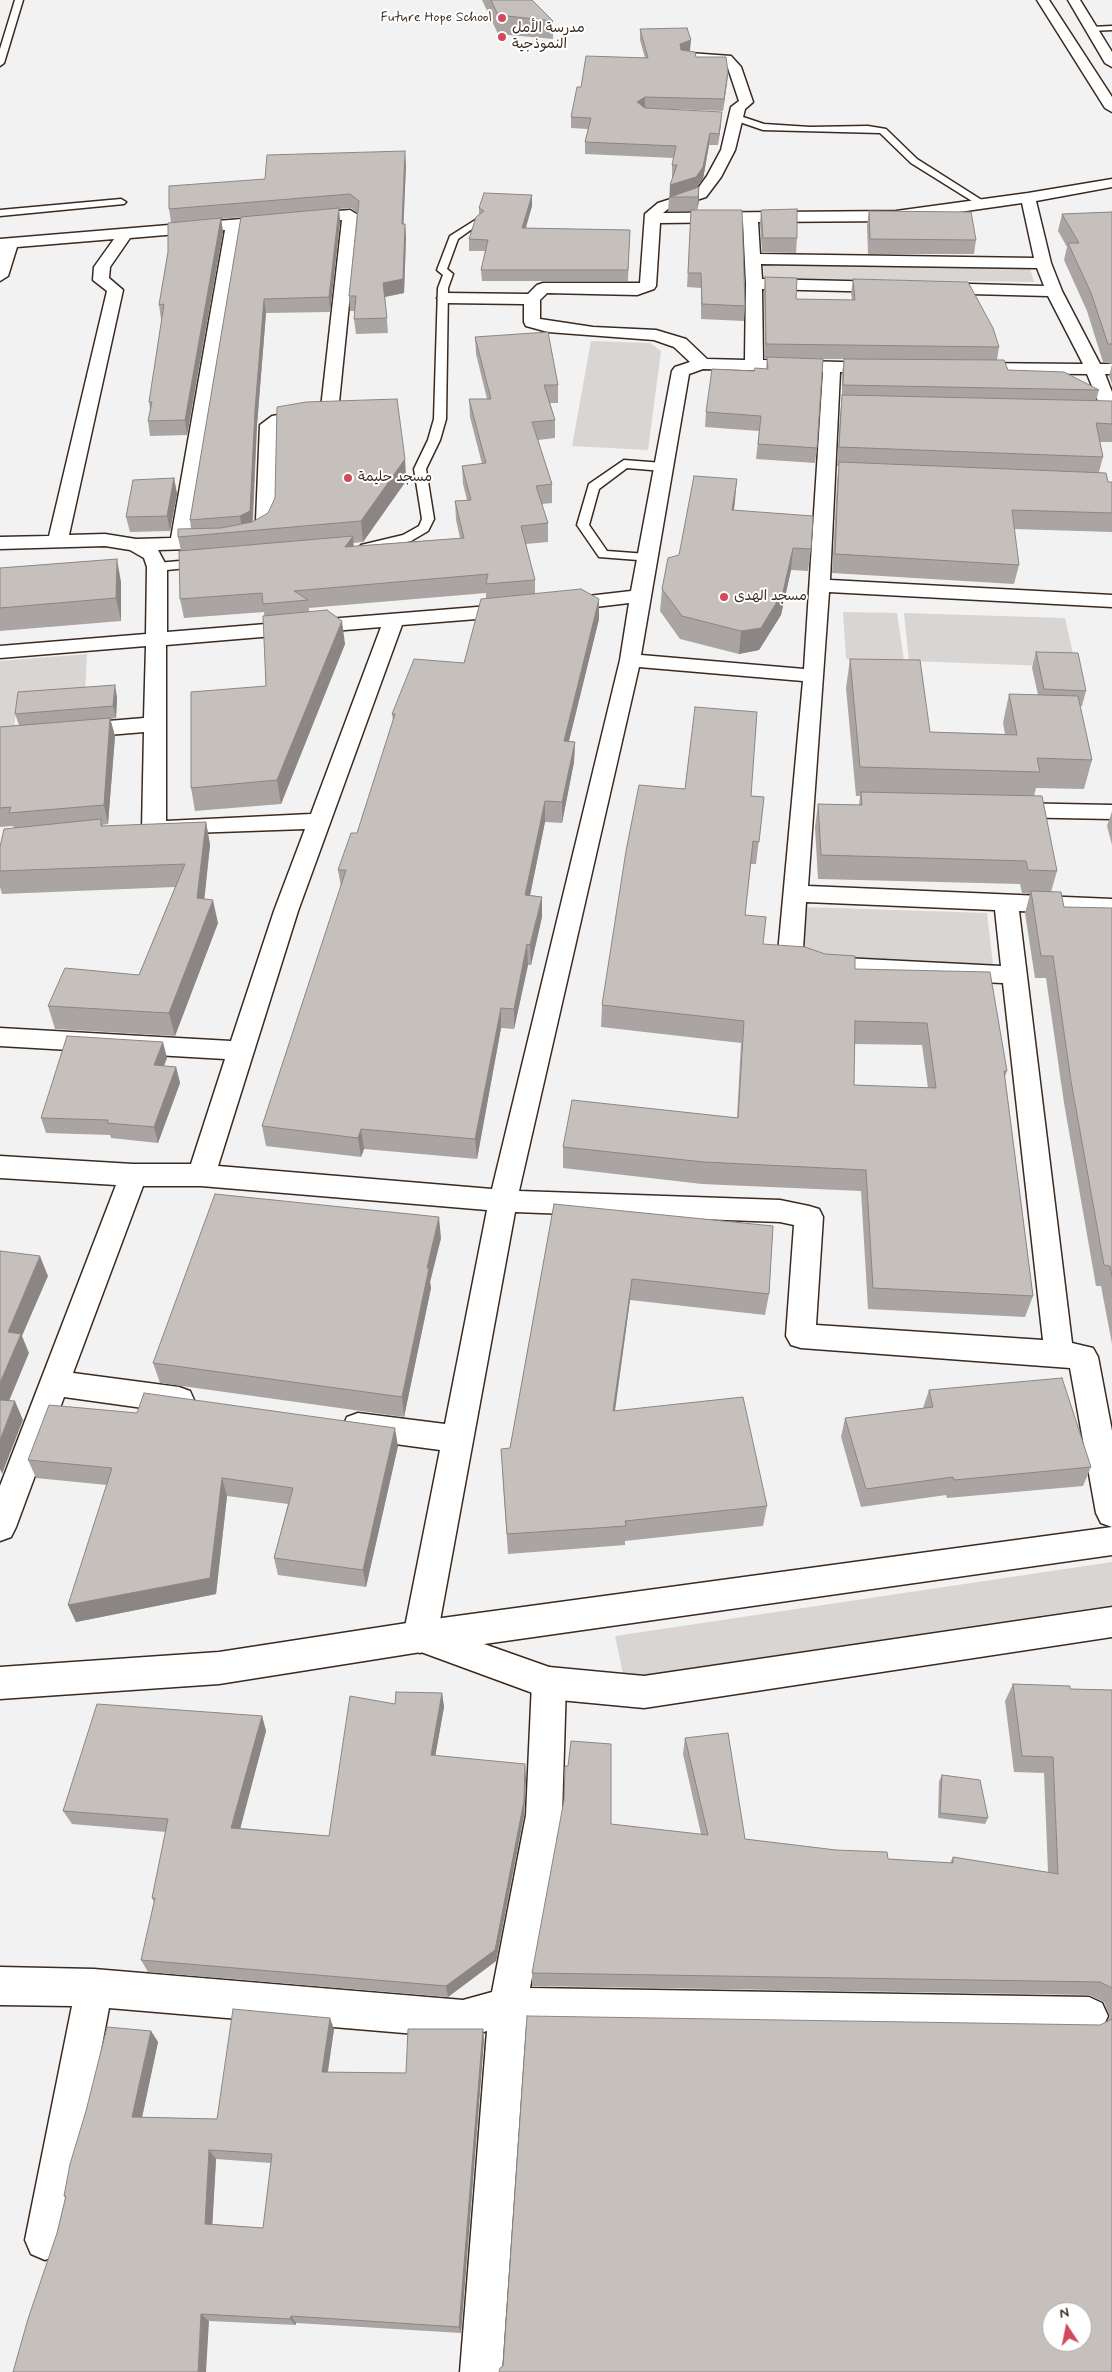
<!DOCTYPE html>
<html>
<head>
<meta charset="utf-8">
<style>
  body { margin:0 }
  #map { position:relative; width:1112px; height:2372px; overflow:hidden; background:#f3f2f2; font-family:Mynerve,sans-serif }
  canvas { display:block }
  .north { position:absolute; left:1042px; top:2302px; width:50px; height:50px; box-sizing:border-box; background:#fff; border:1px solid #b1aaa5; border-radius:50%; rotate:349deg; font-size:14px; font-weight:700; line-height:20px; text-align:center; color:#3b2a1e }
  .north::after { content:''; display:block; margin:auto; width:18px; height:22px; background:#d1495b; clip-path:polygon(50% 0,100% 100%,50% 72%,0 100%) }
</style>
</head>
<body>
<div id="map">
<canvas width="1112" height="2372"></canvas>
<div class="north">N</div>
</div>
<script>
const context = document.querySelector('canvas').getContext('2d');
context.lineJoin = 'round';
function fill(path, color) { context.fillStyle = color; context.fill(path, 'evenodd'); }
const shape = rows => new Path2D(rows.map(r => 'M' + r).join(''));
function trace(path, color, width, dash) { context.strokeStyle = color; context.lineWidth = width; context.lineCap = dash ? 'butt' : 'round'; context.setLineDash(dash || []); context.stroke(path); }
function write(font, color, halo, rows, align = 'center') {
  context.font = font + ' Mynerve,"Playpen Sans Arabic",sans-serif'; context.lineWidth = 4; context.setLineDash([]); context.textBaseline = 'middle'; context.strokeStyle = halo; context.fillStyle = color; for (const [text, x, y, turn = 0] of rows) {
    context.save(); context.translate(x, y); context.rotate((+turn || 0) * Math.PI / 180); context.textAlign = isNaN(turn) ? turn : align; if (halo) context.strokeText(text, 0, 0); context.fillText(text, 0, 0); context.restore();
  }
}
fill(shape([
  [763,260,1029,265,1034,282,764,278],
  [591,341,650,343,661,351,648,450,572,446],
  [843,612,897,613,904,661,846,659],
  [904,613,1065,618,1076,667,909,661],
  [87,654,85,695,17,701,14,730,0,731,0,661],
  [804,907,987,913,993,965,812,956,801,943],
  [1112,1562,1112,1605,624,1678,615,1636]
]), '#d8d5d2');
const service = shape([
  [15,0,23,0,4,63,0,66,0,49,15,0],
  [1112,26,1112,30,1090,31,1086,29,1090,27,1112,26],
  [737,115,764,124,810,127,868,126,886,129,917,159,988,204,980,206,911,163,880,133,763,130,734,120,733,118,737,115],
  [121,199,126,202,124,204,0,216,0,210,121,199],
  [477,219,482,222,458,239,447,269,453,274,448,288,446,419,440,440,426,469,434,519,428,531,411,541,365,552,361,551,359,548,361,545,403,535,419,526,422,519,414,469,428,440,434,419,438,288,443,275,437,270,450,236,477,219],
  [624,460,663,463,669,467,663,471,627,468,599,489,589,525,607,551,647,554,653,558,651,561,599,557,577,525,589,484,624,460],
  [202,559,206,560,208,563,206,566,157,571,151,567,157,563,202,559]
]);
const minor = shape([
  [689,53,731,56,741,67,753,102,745,109,735,150,721,177,706,197,668,209,663,213,896,211,1028,193,1112,179,1112,187,1036,201,1051,263,1062,291,1100,364,1112,364,1112,374,1105,374,1112,392,1112,418,1106,417,1103,413,1087,374,970,373,964,372,961,368,964,364,970,363,1083,364,1048,296,933,293,925,288,933,283,1044,286,1037,268,761,264,762,279,888,282,896,287,888,292,762,289,763,360,880,363,886,364,889,368,886,372,880,373,840,372,830,580,1112,595,1112,607,829,592,808,886,1112,899,1112,915,1019,911,1072,1343,1093,1348,1098,1357,1112,1431,1112,1527,1101,1523,1096,1513,1070,1368,801,1348,791,1345,786,1336,794,1225,780,1222,515,1212,437,1637,432,1648,420,1653,408,1648,403,1637,440,1450,358,1439,347,1435,343,1426,347,1417,358,1413,445,1424,487,1210,201,1186,143,1186,73,1373,179,1387,190,1391,194,1400,190,1409,179,1413,64,1397,16,1527,11,1537,0,1541,0,1486,116,1185,0,1178,0,1156,133,1164,191,1164,225,1059,0,1046,0,1028,231,1041,274,911,305,829,162,834,154,836,146,834,142,829,144,732,0,744,0,730,144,718,146,646,0,658,0,646,146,634,147,567,144,558,130,550,105,546,0,549,0,537,49,536,107,291,93,280,94,267,114,239,17,247,8,276,0,281,0,239,350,210,358,215,338,412,335,416,278,427,276,520,269,534,255,542,224,548,158,550,167,567,167,632,514,604,521,606,524,610,521,614,514,616,402,625,298,911,218,1166,492,1189,620,660,629,603,562,611,555,609,552,605,555,601,562,599,631,591,672,371,675,367,690,362,674,347,654,340,548,332,526,326,524,322,524,304,445,303,437,298,445,293,528,294,537,285,543,283,640,283,645,214,658,203,696,191,707,176,721,150,731,107,739,101,728,68,722,63,684,60,682,57,689,53],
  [1022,203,1034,258,760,254,758,222,896,221,1022,203],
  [342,220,321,408,272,416,260,425,256,520,254,527,243,533,190,537,241,229,342,220],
  [743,222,746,284,745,360,707,359,686,339,656,330,593,327,540,319,540,300,547,293,637,295,654,289,656,286,660,223,743,222],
  [225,230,171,538,136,539,105,534,69,535,123,290,109,278,110,267,130,238,225,230],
  [703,369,823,372,804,669,641,655,689,374,703,369],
  [381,627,311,814,166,821,166,645,381,627],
  [639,667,803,681,778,953,781,959,821,975,1003,983,1043,1340,816,1325,823,1217,819,1209,809,1206,780,1200,519,1191,639,667],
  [806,902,995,910,1001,966,824,957,803,949,806,902],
  [1009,803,1112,805,1112,819,1009,817,1001,815,998,810,1001,805,1009,803],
  [549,1667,561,1672,566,1683,562,1815,530,1988,1089,1997,1102,2003,1108,2016,1102,2029,1089,2035,526,2026,502,2372,460,2372,487,2031,463,2038,109,2008,65,2240,59,2254,45,2260,31,2254,25,2240,72,2006,0,2005,0,1967,94,1969,463,2000,492,1992,526,1815,532,1683,537,1672,549,1667]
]);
const tertiary = shape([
  [1112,1527,1112,1555,484,1644,549,1667,644,1676,1112,1607,1112,1637,644,1708,549,1699,421,1652,219,1684,0,1699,0,1667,219,1652,420,1621,1112,1527]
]);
const secondary = shape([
  [1037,0,1049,0,1112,97,1112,112,1105,108,1037,0],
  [1068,0,1080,0,1112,52,1112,67,1105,63,1068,0]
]);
trace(service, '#3b2a1e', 3);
trace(minor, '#3b2a1e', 3);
trace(tertiary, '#3b2a1e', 3);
trace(secondary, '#3b2a1e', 3);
fill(service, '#fff');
fill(minor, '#fff');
fill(tertiary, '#fff');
fill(secondary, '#fff');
fill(shape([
  [482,0,532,0,553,21,553,39,498,34],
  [640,29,690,51,696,57,728,72,723,111,645,108,721,124,718,145,709,145,703,179,696,188,699,187,699,201,697,210,745,306,744,321,701,319,701,288,687,287,691,211,668,211,670,185,673,177,672,177,672,165,674,158,585,154,585,142,588,129,571,128,571,117,645,58,640,40],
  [406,165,403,224,405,224,406,238,404,293,385,297,388,333,356,334,354,319,355,311,350,311,349,296,357,213,351,208,339,209,340,222,330,312,266,313,257,425,253,522,405,459,406,481,363,542,353,543,354,546,460,538,456,520,455,501,467,500,463,484,462,466,482,464,470,417,469,399,487,399,476,354,475,337,558,385,558,403,550,403,555,420,555,438,538,440,552,484,552,503,542,504,548,523,548,542,526,544,535,580,535,594,599,599,599,619,569,741,575,742,574,762,562,823,545,822,530,895,542,897,542,917,531,965,528,965,514,1029,501,1028,477,1159,364,1149,361,1157,266,1146,262,1126,341,887,338,870,357,833,393,721,392,714,464,663,486,598,486,593,309,608,309,612,345,644,281,804,195,811,191,788,266,686,264,612,184,618,180,599,181,551,178,537,191,529,190,520,241,217,221,219,223,232,187,435,150,436,148,421,150,410,149,402,162,319,161,319,159,305,168,252,171,222,169,209,265,179],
  [532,195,532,206,526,228,630,230,628,281,482,281,481,270,485,251,469,251,469,239,479,215,479,208],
  [761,210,797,238,796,253,762,252,760,224],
  [869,211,976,240,974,254,868,254,867,225],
  [1112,212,1112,384,1109,376,1112,364,1103,362,1087,311,1064,260,1067,247,1058,231,1062,214],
  [765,277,796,299,852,300,851,293,853,279,999,347,997,360,1008,370,1099,390,1096,401,1112,401,1112,442,1100,442,1103,457,1099,472,1108,482,1112,482,1112,532,1014,529,1019,565,1014,584,832,573,837,481,839,466,837,466,840,414,842,400,842,374,844,359,823,359,817,448,815,463,756,459,759,431,705,427,706,412,754,371,766,369,767,358,765,358,764,291],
  [174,478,177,494,170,531,130,532,126,517],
  [735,501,734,510,811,549,808,571,791,570,781,615,759,650,739,654,680,639,660,611,662,589,679,555],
  [0,568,121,582,121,621,0,631],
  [1036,652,1086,691,1082,706,1080,706,1092,760,1084,789,1036,788,1034,796,1057,871,1051,892,1064,907,1112,908,1112,1344,1101,1286,1096,1286,1064,1103,1046,978,1035,978,1025,913,1030,894,1022,893,1020,884,818,879,815,827,818,804,859,805,860,796,856,796,846,688,850,659,930,732,1005,734,1003,723,1009,694,1038,695,1032,668],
  [117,697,116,718,110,719,115,736,108,824,102,825,103,826,206,822,210,845,204,899,218,923,175,1036,55,1029,48,1006,139,975,175,887,2,894,0,887,0,847,14,828,13,826,0,827,0,727,19,725,15,714],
  [751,796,764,797,756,864,751,864,745,915,763,944,855,969,1007,1071,1005,1077,1033,1296,1025,1317,868,1309,861,1191,702,1184,563,1168,563,1147,737,1118,741,1043,601,1027,602,1005],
  [854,1044,922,1045,928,1088,854,1085],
  [1112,811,1112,845,1107,826],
  [167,1058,164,1066,176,1067,180,1083,158,1143,111,1138,110,1135,46,1133,41,1118],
  [554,1204,769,1294,765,1315,630,1300,615,1411,767,1506,763,1526,625,1541,625,1545,508,1554,502,1469,510,1448],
  [441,1238,430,1282,431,1288,404,1417,160,1383,153,1363],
  [929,1390,1091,1467,1083,1486,947,1498,946,1495,861,1507,841,1437,845,1418,923,1408],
  [398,1446,366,1587,278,1575,274,1558,288,1504,227,1496,216,1594,76,1622,68,1605,107,1485,36,1478,28,1460],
  [1013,1684,1070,1689,1112,1690,1112,2372,1100,2025,1107,2022,1110,2017,1104,2002,1089,1995,532,1986,532,1973,701,1834,683,1754,685,1738,745,1839,888,1859,950,1863,953,1857,1048,1872,1044,1773,1014,1772,1005,1701],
  [442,1693,444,1707,435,1756,526,1778,524,1815,496,1961,448,1997,148,1972,141,1960,154,1902,152,1898,166,1832,72,1824,63,1811,262,1716,266,1731,240,1828,329,1836,395,1704],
  [942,1775,988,1818,985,1824,938,1818,939,1781],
  [334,2029,328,2072,406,2073,483,2029,484,2040,461,2333,296,2323,296,2325,209,2321,57,2233,65,2198,64,2196,151,2031,158,2042,142,2117,217,2119],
  [216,2159,271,2163,263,2228,212,2224]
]), '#aaa5a3');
fill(shape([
  [691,40,690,51,679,55,680,44],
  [728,72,727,83,723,111,724,99],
  [645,97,645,108,637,102],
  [722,112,721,124,718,145,719,134],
  [710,133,709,145,703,179,695,189,670,197,670,185],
  [405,151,406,165,403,238,402,224],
  [699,187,699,201,697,211,698,197],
  [532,195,532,206,522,239,522,228],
  [339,208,340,222,330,312,329,297],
  [221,218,223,232,187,435,185,420],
  [405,224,406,238,404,293,384,297,383,283],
  [264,299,266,313,257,425,252,526,242,531,240,516],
  [405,459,406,481,363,542,361,521],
  [174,478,177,494,170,531,167,516],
  [737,479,735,501,730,533,732,510],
  [353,536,354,555,345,547],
  [793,548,791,570,781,615,759,650,739,654,741,631],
  [117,559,121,582,121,621,116,598],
  [599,599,599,619,564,761,564,741],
  [342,621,345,644,281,804,277,780],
  [115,685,117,697,116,718,113,706],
  [110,718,115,736,108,824,104,805],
  [575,742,574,762,562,823,562,802],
  [545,801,545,822,526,915,525,895],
  [206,822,210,845,202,922,197,898],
  [542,897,542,917,531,965,530,945],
  [213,900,218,923,175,1036,169,1013],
  [527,944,528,965,514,1029,514,1009],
  [501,1008,501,1028,477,1159,475,1139],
  [163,1042,167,1058,158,1080,154,1065],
  [176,1067,180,1083,158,1143,154,1127],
  [361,1129,364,1149,361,1157,358,1138],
  [439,1217,441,1238,430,1282,431,1288,404,1417,402,1397,427,1268],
  [40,1256,48,1276,22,1336,29,1353,2,1418,0,1415,0,1383,8,1332],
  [632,1279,630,1300,612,1431,613,1411],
  [15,1401,23,1420,2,1474,0,1469,0,1440],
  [395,1428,398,1446,366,1587,363,1570],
  [222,1478,227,1496,216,1594,76,1622,68,1605],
  [442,1693,444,1707,433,1769,431,1755],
  [262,1716,266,1731,237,1841,231,1828],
  [525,1764,526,1778,524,1815,496,1961,448,1997,446,1986],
  [330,2018,334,2029,326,2082,322,2072],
  [483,2029,484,2040,461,2333,459,2327],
  [151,2031,158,2042,140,2127,132,2117],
  [209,2150,216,2159,212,2232,205,2224],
  [201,2314,209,2321,206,2372,198,2372],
  [291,2316,296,2323,296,2325,290,2319]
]), '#8b8684');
const building = shape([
  [491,0,532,0,553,21,498,15,491,0],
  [687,28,691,40,680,44,681,50,695,52,696,57,726,57,728,72,724,99,645,97,637,102,645,108,722,112,719,134,710,133,703,167,696,177,670,185,677,165,672,165,676,146,585,142,591,118,571,117,577,87,581,87,586,56,648,58,640,29,687,28],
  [405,151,402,224,405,224,403,279,383,283,387,318,354,319,356,296,349,296,359,201,350,194,169,209,169,186,265,179,267,155,405,151],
  [699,187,698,197,669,197,670,197,699,187],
  [484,193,532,195,522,228,630,230,628,270,481,270,488,240,469,239,476,217,484,211,479,208,484,193],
  [339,208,329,297,264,299,255,410,250,511,240,516,190,520,241,217,339,208],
  [797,209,797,238,763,238,761,210,797,209],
  [691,210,742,210,745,306,702,304,701,273,688,273,691,210],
  [869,211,971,212,976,240,870,239,869,211],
  [1112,212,1112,344,1108,344,1091,293,1068,243,1079,243,1062,214,1112,212],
  [221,218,185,420,148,421,152,402,149,402,164,304,159,305,168,252,168,223,221,218],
  [765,277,797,278,796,299,855,300,853,279,968,282,993,328,999,347,766,344,765,277],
  [548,332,558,385,544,385,555,420,532,422,552,484,536,486,548,523,521,526,535,580,486,584,488,574,294,591,308,600,263,604,262,593,180,599,179,551,353,536,345,547,464,538,455,501,471,500,462,466,486,463,469,399,491,399,475,337,548,332],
  [767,357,823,359,817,448,758,444,761,416,706,412,712,369,754,371,755,368,768,369,767,357],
  [844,359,1004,360,1008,370,1064,372,1099,390,843,385,844,359],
  [842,395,1112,401,1112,424,1096,423,1103,457,839,447,842,395],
  [397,399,405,459,361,521,178,537,178,529,221,528,252,522,268,513,275,498,277,407,306,402,397,399],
  [839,462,1106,473,1108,482,1112,482,1112,513,1012,510,1019,565,835,554,839,462],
  [694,476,737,479,732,510,813,516,811,549,793,548,783,592,761,628,741,631,682,616,662,589,668,558,679,555,694,476],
  [174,478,167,516,126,517,133,480,174,478],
  [117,559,116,598,0,608,0,568,117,559],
  [581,589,599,599,564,741,575,742,562,802,545,801,525,895,542,897,530,945,527,944,514,1009,501,1008,475,1139,361,1129,358,1138,262,1126,346,870,338,870,351,833,357,833,395,714,392,714,414,659,464,663,481,599,581,589],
  [327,610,342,621,277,780,191,788,191,692,266,686,263,616,327,610],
  [1036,652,1078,653,1086,691,1044,689,1036,652],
  [850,659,920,660,930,732,1017,735,1009,694,1078,696,1092,760,1037,758,1040,772,860,767,850,659],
  [115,685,113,706,15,714,18,692,115,685],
  [695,707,757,712,751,796,764,797,759,842,753,841,745,915,766,917,763,944,805,947,825,954,855,956,855,969,990,972,1007,1071,1004,1071,1033,1296,873,1288,866,1170,704,1162,563,1147,572,1100,738,1118,744,1021,602,1005,626,851,639,785,685,789,695,707],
  [855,1021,927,1023,936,1088,854,1085,855,1021],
  [110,718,104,805,9,813,11,807,0,808,0,727,110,718],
  [861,792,1042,796,1057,871,1028,870,1026,861,821,855,818,804,862,805,861,792],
  [101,819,101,826,206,822,197,898,213,900,169,1013,48,1006,65,968,139,975,185,864,0,871,0,847,4,829,101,819],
  [1031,891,1061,892,1064,907,1112,908,1112,1277,1110,1266,1104,1265,1071,1081,1053,956,1041,956,1031,891],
  [67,1036,163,1042,154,1065,176,1067,154,1127,107,1123,108,1120,41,1118,67,1036],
  [215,1194,439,1217,427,1268,429,1268,402,1397,153,1363,215,1194],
  [554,1204,773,1226,769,1294,632,1279,613,1411,743,1397,767,1506,625,1521,626,1526,507,1534,501,1449,510,1448,554,1204],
  [0,1251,40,1256,8,1332,21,1334,0,1383,0,1251],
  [1062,1378,1091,1467,954,1480,953,1477,866,1489,845,1418,933,1407,929,1390,1062,1378],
  [144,1393,395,1428,363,1570,274,1558,293,1488,222,1478,210,1578,68,1605,112,1468,28,1460,49,1405,137,1413,144,1393],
  [0,1400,15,1401,0,1440,0,1400],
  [1013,1684,1070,1686,1070,1689,1112,1690,1112,1988,1100,1982,532,1973,564,1800,565,1766,568,1766,571,1741,611,1744,611,1824,708,1835,685,1738,728,1733,745,1839,836,1850,887,1852,888,1859,953,1863,953,1857,1058,1874,1053,1757,1022,1756,1013,1684],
  [396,1692,442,1693,431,1755,525,1764,524,1801,495,1950,446,1986,141,1960,155,1898,152,1898,168,1819,63,1811,97,1704,262,1716,231,1828,329,1836,350,1696,395,1704,396,1692],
  [942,1775,980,1780,988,1818,940,1813,942,1775],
  [233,2009,330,2018,322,2072,406,2073,408,2029,483,2029,459,2327,291,2316,290,2319,201,2314,198,2372,13,2372,28,2319,57,2233,66,2196,64,2196,70,2164,86,2111,107,2027,151,2031,132,2117,217,2119,233,2009],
  [209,2150,272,2154,263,2228,205,2224,209,2150],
  [527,2016,1100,2025,1112,2019,1112,2372,499,2372,500,2368,503,2366,527,2016],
  [1052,2312,1082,2312,1082,2342,1052,2342,1052,2312]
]);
fill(building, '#c6c0bd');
trace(building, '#8b8684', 1);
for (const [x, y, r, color] of [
  [502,18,5,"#d1495b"],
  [502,37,5,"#d1495b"],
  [348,478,5,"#d1495b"],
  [724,597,5,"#d1495b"]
]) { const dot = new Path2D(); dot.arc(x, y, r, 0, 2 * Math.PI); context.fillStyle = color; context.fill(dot); trace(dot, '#fff', 2); }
write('14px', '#3b2a1e', '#fff', [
  ["Future Hope School",492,18,"right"],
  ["مدرسة الأمل",512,29],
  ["النموذجية",512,45],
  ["مسجد حليمة",358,478],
  ["مسجد الهدى",734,597]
], 'left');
</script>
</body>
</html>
